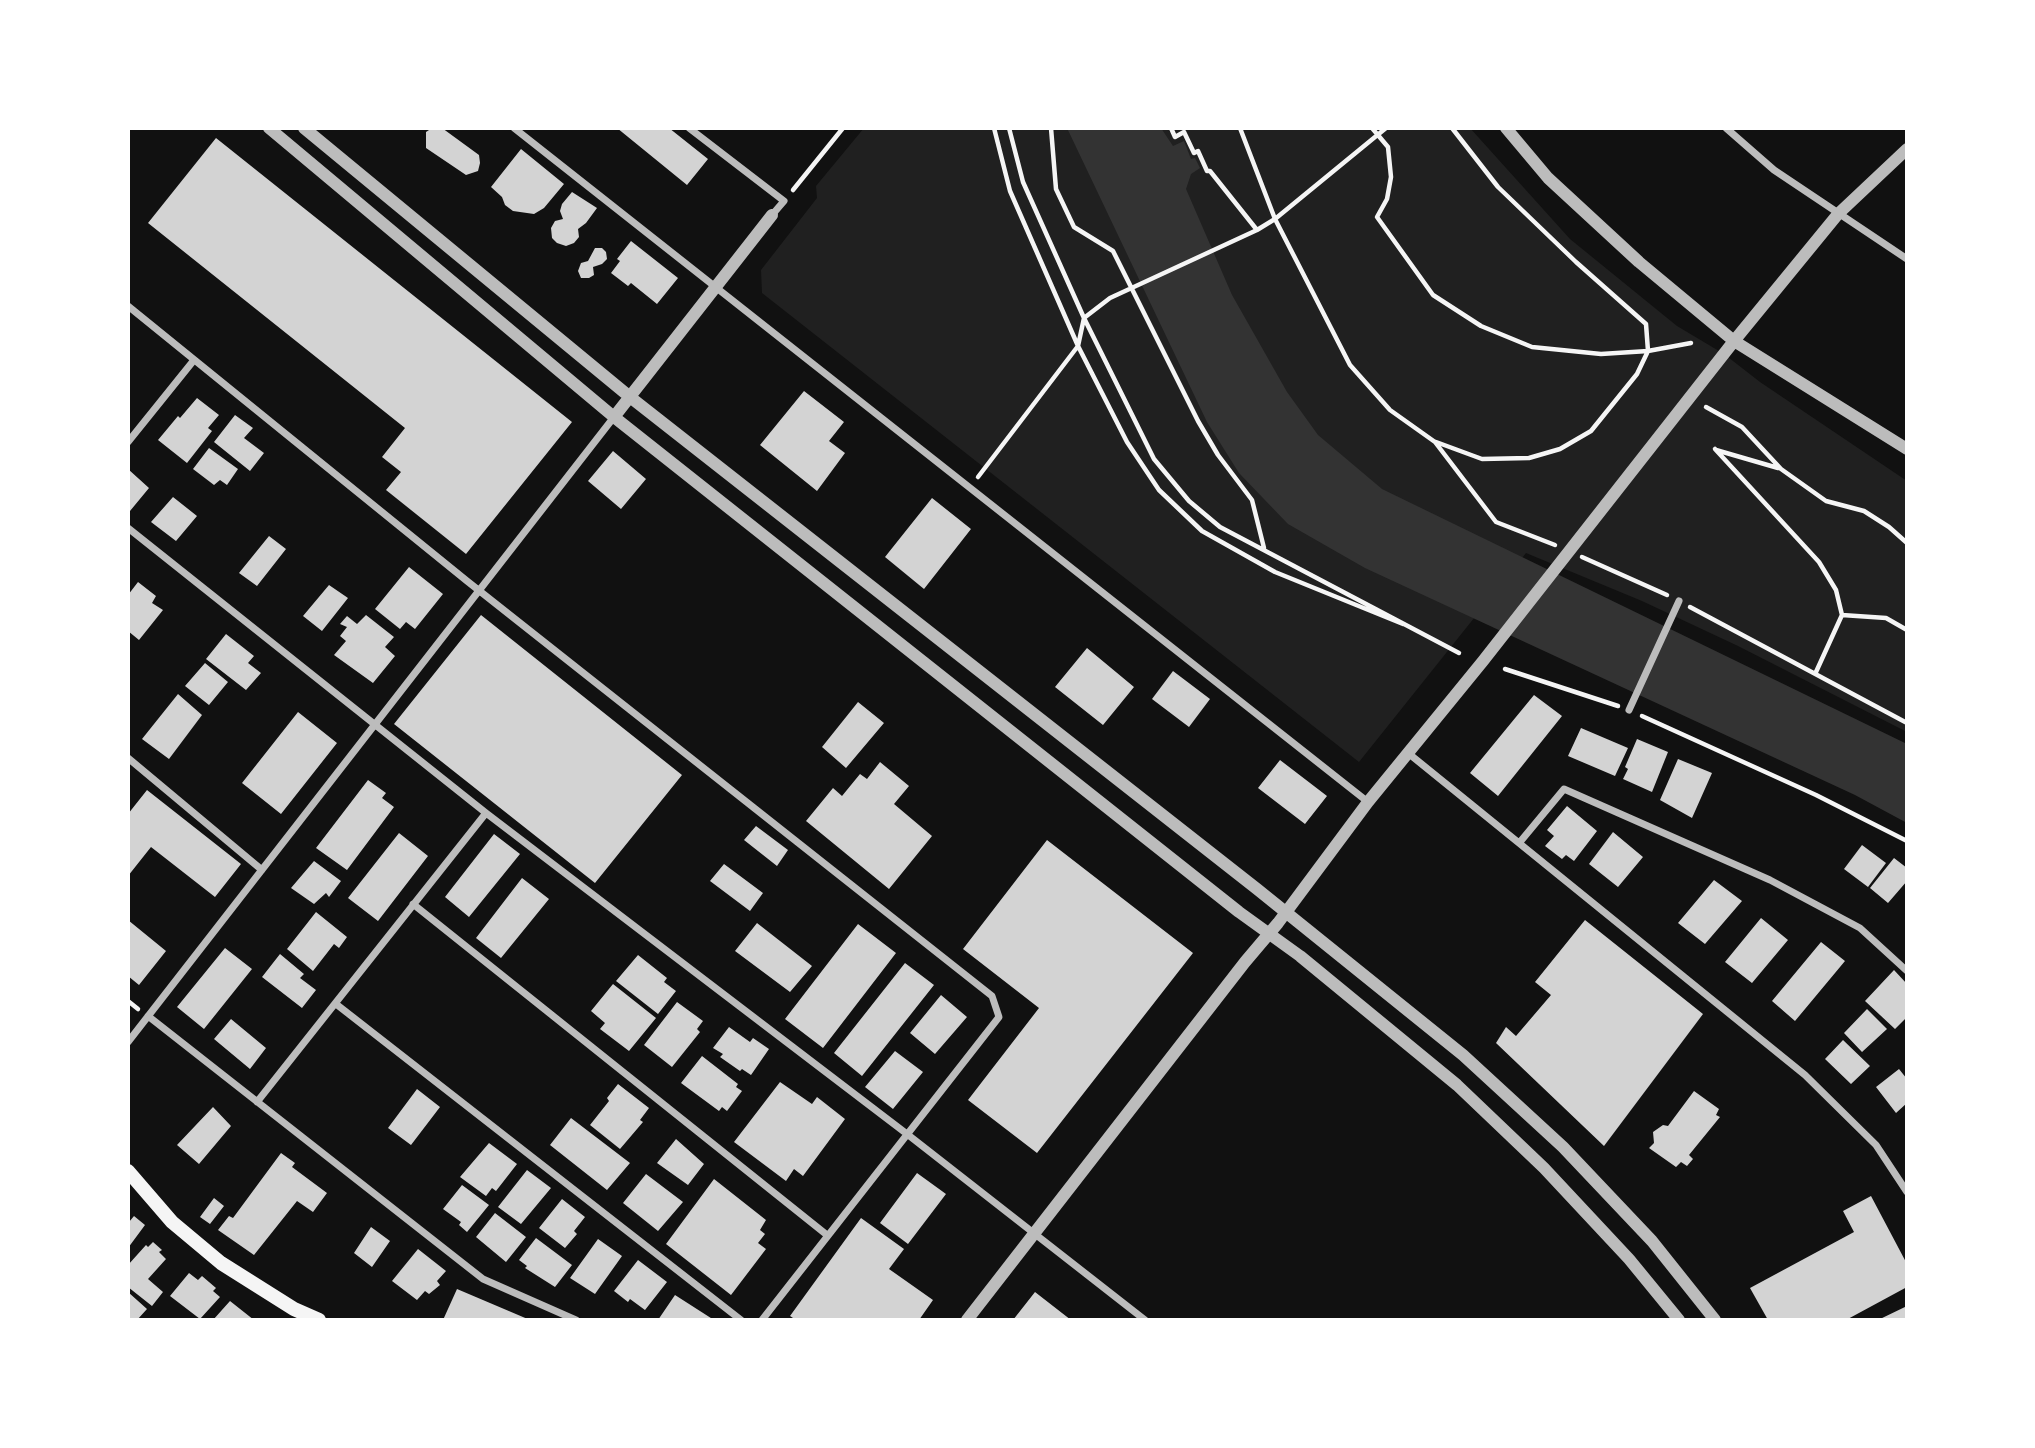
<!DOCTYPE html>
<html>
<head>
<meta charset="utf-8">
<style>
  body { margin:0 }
  #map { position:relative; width:2035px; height:1448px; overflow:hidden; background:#111; font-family:Manrope,sans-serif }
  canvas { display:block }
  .frame { position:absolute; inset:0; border:130px solid #fff; pointer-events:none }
</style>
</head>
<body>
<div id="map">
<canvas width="2035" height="1448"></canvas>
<div class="frame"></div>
</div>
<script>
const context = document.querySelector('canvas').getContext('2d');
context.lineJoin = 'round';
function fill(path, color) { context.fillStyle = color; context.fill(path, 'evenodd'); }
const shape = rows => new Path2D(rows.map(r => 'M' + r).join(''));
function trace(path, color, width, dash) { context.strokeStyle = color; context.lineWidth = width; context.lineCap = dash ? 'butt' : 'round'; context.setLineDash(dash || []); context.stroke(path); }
fill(shape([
  [864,128,1470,128,1570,239,1677,326,1724,354,1760,382,1907,481,1907,732,1738,646,1642,601,1526,553,1359,762,762,293,761,270,817,198,816,186]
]), '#202020');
fill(shape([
  [1067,128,1161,128,1173,146,1184,141,1191,159,1195,158,1200,168,1191,174,1186,189,1232,295,1287,392,1318,435,1382,489,1907,744,1907,823,1855,795,1365,568,1288,524,1239,473,1207,422]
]), '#333');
fill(shape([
  [432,128,442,128,479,155,480,163,478,171,466,175,426,148,426,132],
  [617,128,669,128,708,159,687,185],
  [216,138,572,422,466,554,386,490,401,472,382,457,405,428,148,223],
  [521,149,564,184,544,208,534,214,513,211,505,205,502,197,491,187],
  [572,192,597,208,586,223,578,229,579,237,574,243,566,246,557,243,552,238,551,228,555,221,563,219,560,211,562,204],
  [631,241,678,278,657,304,631,283,628,286,611,273,620,261,617,259],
  [595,248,602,248,606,252,607,259,602,264,593,267,594,275,589,278,581,278,578,271,581,263,588,261],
  [804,391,844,422,829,441,845,453,817,491,760,445],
  [197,398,219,415,208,428,212,431,187,463,158,440,178,416,180,418],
  [235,415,253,428,244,438,264,453,250,471,214,442],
  [209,448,238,469,227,485,220,480,214,485,193,469],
  [613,451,646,479,621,509,588,481],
  [128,469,149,488,130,511,128,510],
  [173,497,197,516,176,541,151,522],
  [932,498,971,529,924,589,885,557],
  [269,536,286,549,257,586,239,573],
  [409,567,443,594,415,629,406,622,400,629,375,609],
  [138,582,156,596,152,603,163,610,139,640,128,631,128,595],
  [329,585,348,598,322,631,303,616],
  [366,615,394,637,385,647,395,656,373,683,334,655,346,641,340,636,347,627,340,624,347,616,357,624],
  [481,615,682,775,595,883,394,724],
  [226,634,254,656,248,663,261,673,246,690,206,659],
  [1087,648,1134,687,1103,725,1055,687],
  [205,663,228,682,209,705,185,686],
  [1173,671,1210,699,1189,727,1152,699],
  [178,694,202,715,169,759,142,739],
  [1534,695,1562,716,1498,796,1470,773],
  [858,702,884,723,846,768,822,747],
  [298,712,337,743,281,814,242,783],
  [1581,728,1628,748,1615,776,1568,756],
  [1637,739,1668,752,1652,792,1623,779,1628,769,1625,767],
  [1678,759,1712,773,1692,818,1660,800],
  [1280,760,1327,796,1305,824,1258,788],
  [880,762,909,786,894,804,932,836,889,889,806,821,833,788,842,796,860,774,867,779],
  [368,780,386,793,382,798,394,807,347,870,316,848],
  [147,790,241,864,215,897,151,847,128,876,128,814],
  [1567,806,1597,831,1574,861,1566,855,1562,859,1545,846,1554,836,1547,830],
  [756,826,788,850,777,866,744,840],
  [1613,832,1643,857,1618,887,1589,864],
  [399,833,428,856,378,921,348,898],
  [494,834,520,854,469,917,445,897],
  [1047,840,1193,953,1037,1153,968,1100,1039,1008,963,949],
  [1862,845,1886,863,1868,887,1844,869],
  [1894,858,1907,868,1907,881,1888,903,1870,888],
  [314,861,341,881,329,897,326,893,314,904,291,888],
  [724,864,763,893,750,911,710,881],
  [522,878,549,899,501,958,476,938],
  [1714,880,1742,901,1705,944,1678,923],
  [316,912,347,937,339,948,334,944,313,971,287,949],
  [1761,918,1788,940,1752,983,1725,962],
  [128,920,166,951,139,985,128,976],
  [1585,920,1703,1014,1604,1146,1496,1043,1506,1027,1516,1036,1551,995,1535,982],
  [757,923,812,966,790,992,735,951],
  [858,924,896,953,823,1048,785,1019],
  [1821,942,1845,961,1795,1021,1772,1001],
  [225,948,252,969,204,1029,177,1007],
  [280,954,304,974,300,978,316,990,302,1008,262,977],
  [638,955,667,978,664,982,676,991,658,1014,616,981],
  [905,963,934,985,862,1076,834,1053],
  [1894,970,1907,984,1907,1017,1895,1029,1865,1001],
  [613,984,656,1018,629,1051,600,1029,605,1023,591,1011],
  [941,995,967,1017,935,1054,910,1033],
  [677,1002,703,1021,697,1029,700,1032,672,1067,644,1045],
  [1867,1009,1887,1029,1862,1052,1844,1033],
  [231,1019,266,1048,250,1069,214,1039],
  [729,1027,750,1042,753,1038,769,1049,751,1075,742,1069,740,1071,720,1057,723,1054,713,1048],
  [1843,1040,1870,1066,1851,1084,1825,1059],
  [895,1051,923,1072,893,1109,865,1087],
  [702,1056,738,1084,736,1087,742,1091,727,1111,722,1107,719,1111,681,1083],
  [1899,1069,1907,1079,1907,1103,1896,1113,1876,1087],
  [780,1082,812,1104,817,1097,845,1119,803,1176,794,1169,786,1181,734,1142],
  [618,1084,649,1108,640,1120,643,1122,620,1149,590,1125,609,1101,607,1098],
  [417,1089,440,1107,411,1145,388,1128],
  [1694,1091,1719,1109,1716,1115,1720,1117,1689,1155,1693,1159,1687,1166,1681,1162,1676,1167,1649,1148,1654,1143,1653,1132,1663,1125,1668,1126],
  [213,1107,231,1126,199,1164,177,1145],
  [571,1118,630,1163,607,1190,550,1145],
  [676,1139,704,1164,688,1185,657,1163],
  [489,1143,517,1164,496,1191,492,1188,486,1196,460,1177],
  [281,1153,295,1163,292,1167,327,1193,313,1212,297,1201,254,1255,218,1230,229,1216,233,1218],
  [527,1170,551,1188,521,1224,498,1207],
  [917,1173,946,1194,908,1244,880,1223],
  [646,1174,683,1202,658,1231,623,1203],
  [714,1179,766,1220,760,1230,765,1234,758,1243,766,1249,731,1295,666,1244],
  [462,1185,489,1205,467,1232,459,1225,461,1222,443,1209],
  [1871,1196,1907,1264,1907,1287,1846,1320,1768,1320,1750,1288,1854,1232,1843,1211],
  [214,1198,224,1206,210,1224,200,1217],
  [562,1199,585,1217,574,1231,577,1234,565,1248,539,1228],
  [495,1213,526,1237,506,1262,476,1237],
  [134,1216,145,1225,128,1248,128,1221,129,1222],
  [861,1218,904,1249,889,1269,933,1300,919,1320,796,1320,790,1316],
  [371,1227,390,1241,372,1267,354,1253],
  [536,1238,572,1265,555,1287,525,1268,527,1266,519,1260],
  [598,1239,622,1256,595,1294,570,1278],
  [153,1242,162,1250,159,1252,166,1259,148,1279,163,1292,152,1306,128,1287,128,1265,146,1245,148,1247],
  [418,1249,446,1271,437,1281,440,1285,429,1294,425,1291,417,1300,392,1281],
  [638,1260,667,1282,645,1310,630,1299,628,1302,614,1291],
  [189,1273,198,1280,202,1276,216,1288,213,1291,220,1297,200,1319,170,1296],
  [457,1289,530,1320,443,1320],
  [128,1292,147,1309,137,1320,128,1320],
  [1035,1292,1071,1320,1013,1320],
  [675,1295,714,1320,658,1320],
  [230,1301,254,1320,213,1320],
  [1907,1306,1907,1320,1878,1320]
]), '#d3d3d3');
trace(shape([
  [994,128,1010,191,1078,346,1084,318,1110,298,1257,230,1210,171,1207,171,1198,151,1194,153,1184,132,1175,137,1171,128],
  [1009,128,1023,182,1084,318,1154,459,1189,501,1220,527,1459,653],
  [1051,128,1056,189,1074,227,1113,251,1198,421,1218,455,1252,500,1264,548],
  [1240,128,1275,219,1350,365,1390,410,1435,442,1496,522,1555,545],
  [1372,128,1388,147,1391,177,1387,199,1377,217,1433,295,1481,326,1532,347,1601,354,1648,351,1646,324,1576,262,1498,187,1452,128],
  [793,190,843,128],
  [1257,230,1275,219,1386,128],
  [1706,407,1742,427,1781,469,1826,501,1864,511,1889,527,1907,543],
  [1436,442,1482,459,1529,458,1560,449,1591,431,1637,374,1648,351,1691,343],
  [1715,449,1819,562,1836,590,1842,615],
  [1716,450,1778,468],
  [978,477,1078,346,1127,442,1159,490,1202,531,1275,572,1403,624],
  [1582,557,1667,595],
  [1690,607,1907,723],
  [1505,669,1618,706],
  [1816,672,1842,615,1886,618,1907,630],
  [1642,716,1816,795,1907,841],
  [128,1001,138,1009]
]), '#f5f5f5', 4.5);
trace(shape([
  [514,128,1368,802],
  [689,128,784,201,772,215],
  [1726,128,1774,170,1907,259],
  [128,306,467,581,992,996,999,1017,762,1320],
  [128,442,194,360],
  [128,528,486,813,907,1134,1145,1320],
  [1629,710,1679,601],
  [1408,753,1805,1075,1876,1145,1907,1192],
  [128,758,262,870],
  [1520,842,1564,789,1770,880,1860,928,1907,971],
  [413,904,827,1235],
  [336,1004,741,1320],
  [148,1016,483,1279,576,1320],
  [128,1042,614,417],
  [257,1102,486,813]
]), '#bcbcbc', 7);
trace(shape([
  [269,128,614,417,1239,912,1300,956,1457,1085,1544,1168,1629,1259,1679,1320],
  [304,128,630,397,1257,889,1463,1055,1563,1147,1652,1241,1715,1320],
  [1506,128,1548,178,1639,262,1734,341,1907,449],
  [614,417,772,215],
  [967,1320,1245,962,1278,923,1368,802,1483,661,1734,341,1838,214,1907,149]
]), '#bcbcbc', 12);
trace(shape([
  [128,1171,172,1222,221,1263,294,1309,319,1320]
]), '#f5f5f5', 14);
</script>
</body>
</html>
